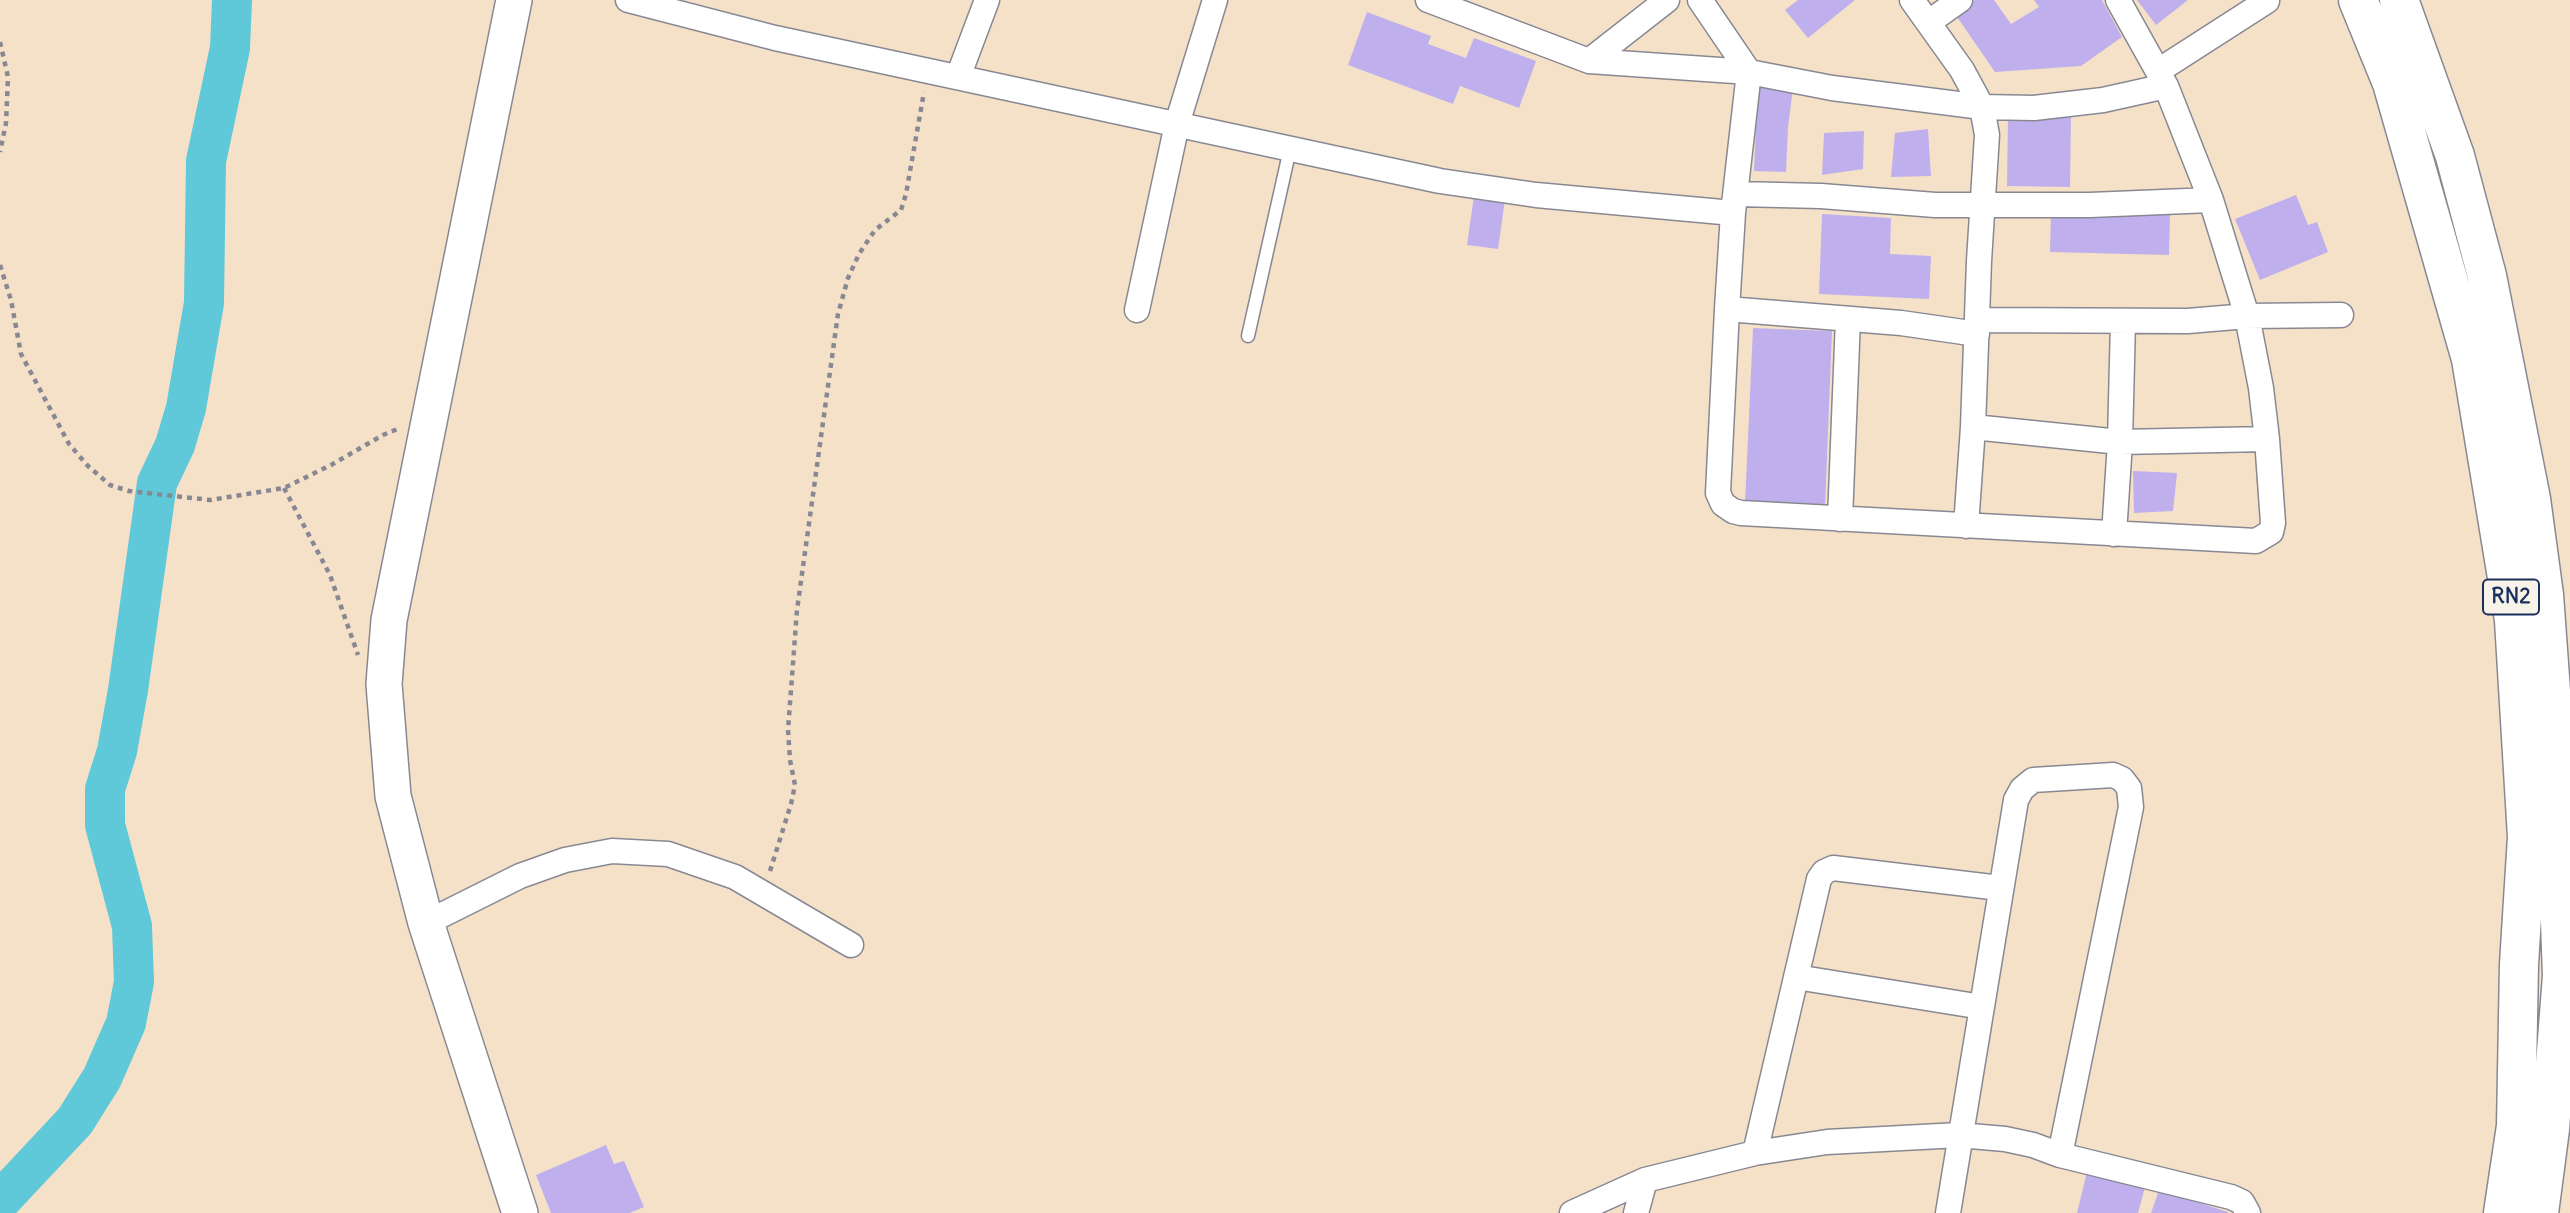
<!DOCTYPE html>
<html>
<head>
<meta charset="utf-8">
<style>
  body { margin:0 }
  canvas { display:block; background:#f5e1c8 }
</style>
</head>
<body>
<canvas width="2570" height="1213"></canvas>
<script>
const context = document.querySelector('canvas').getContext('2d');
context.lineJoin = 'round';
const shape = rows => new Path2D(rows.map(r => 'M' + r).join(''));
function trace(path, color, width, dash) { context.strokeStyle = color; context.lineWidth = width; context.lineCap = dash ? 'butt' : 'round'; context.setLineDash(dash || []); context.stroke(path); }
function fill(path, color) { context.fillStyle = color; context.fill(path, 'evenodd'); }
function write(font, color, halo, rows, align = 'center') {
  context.font = font + ' Delius,sans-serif'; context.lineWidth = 5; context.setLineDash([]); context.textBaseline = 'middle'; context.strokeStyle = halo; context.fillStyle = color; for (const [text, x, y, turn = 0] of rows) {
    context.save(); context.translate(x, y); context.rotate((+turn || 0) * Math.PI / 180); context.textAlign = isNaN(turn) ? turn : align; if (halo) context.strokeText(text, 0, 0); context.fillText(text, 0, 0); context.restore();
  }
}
trace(shape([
  [0,1201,75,1121,102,1078,126,1023,134,982,132,926,105,825,105,789,117,751,128,690,157,483,175,445,186,408,204,303,206,161,230,48,232,0]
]), '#5fc8d9', 40);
fill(shape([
  [1798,0,1855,0,1808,38,1785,10],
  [1975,0,1994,0,2011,24,2039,7,2034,0,2102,0,2122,37,2081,66,1995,72,1955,14],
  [2137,0,2188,0,2156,25],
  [1367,12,1431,36,1428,44,1466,58,1474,38,1536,61,1519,108,1460,86,1453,104,1348,65],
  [1758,82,1793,88,1788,127,1786,172,1754,171],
  [2008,116,2071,116,2070,187,2007,186],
  [1928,129,1931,176,1891,177,1895,133],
  [1864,131,1863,169,1822,175,1824,133],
  [2296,195,2308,225,2317,222,2328,252,2260,280,2235,219],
  [1474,196,1505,200,1498,249,1467,245],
  [2051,211,2170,214,2169,255,2050,252],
  [1822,214,1891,218,1890,254,1931,256,1929,299,1819,294],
  [1753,328,1832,331,1825,507,1745,504],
  [2133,471,2177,473,2173,511,2134,513],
  [606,1145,614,1164,624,1161,644,1207,630,1213,551,1213,536,1175],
  [2087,1172,2145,1187,2138,1213,2077,1213],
  [2159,1190,2228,1212,2228,1213,2151,1213]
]), '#bfb0ed');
const lane = shape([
  [1248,336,1290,149]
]);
const street = shape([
  [628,0,775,38,1440,181,1536,195,1733,213],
  [1428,0,1589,61,1749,72,1832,88,1982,107,2034,108,2103,100,2166,86],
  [1700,0,1749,72,1733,213,1727,309,1718,493,1723,504,1733,511,1741,513,2256,541,2271,532,2273,523,2267,439,2261,388,2247,316,2211,200,2166,86,2118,0],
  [1912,0,1962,70,1982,107,1987,135,1979,261,1973,427,1966,526],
  [1929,22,1960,0],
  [1589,61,1667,0],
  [2158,71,2267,1],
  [958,77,987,0],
  [1737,194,1821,196,1935,205,2090,205,2211,200],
  [1727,309,1901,323,1977,334],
  [1137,310,1177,124,1215,0],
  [1977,320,2188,321,2247,316,2341,315],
  [1973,427,2120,442,2267,439],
  [1840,519,1848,319],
  [2114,534,2120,442,2123,321],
  [426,923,520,876,565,860,612,851,668,854,735,877,851,945],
  [1796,977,1982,1007],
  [1755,1153,1819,879,1824,872,1833,868,2000,888],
  [1572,1213,1645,1180,1755,1153,1827,1142,1959,1135,2005,1139,2033,1145,2060,1155,2231,1197,2242,1202,2248,1213],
  [1636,1213,1645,1180],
  [1948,1213,2016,800,2022,789,2033,780,2113,775,2122,779,2129,788,2131,807,2060,1155]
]);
const secondary = shape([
  [514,0,389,620,384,684,393,796,426,923,520,1213]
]);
const highway = shape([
  [2358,0,2392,83,2471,359,2514,620,2527,837,2519,964,2516,1126,2503,1213],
  [2399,0,2455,156,2487,276,2531,499,2544,595,2552,705,2562,976,2550,1129,2539,1213]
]);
trace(lane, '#888893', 15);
trace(street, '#888893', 27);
trace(secondary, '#888893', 38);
trace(highway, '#888893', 41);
trace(shape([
  [0,42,8,77,6,123,0,152],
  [0,265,11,300,21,354,69,444,88,466,110,485,129,491,210,500,284,488,331,465,383,435,400,428],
  [284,488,330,575,358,655],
  [770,871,791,804,795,785,790,760,788,730,797,610,838,314,848,278,859,254,875,230,901,210,906,194,924,92]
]), '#888893', 4.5, [5, 5]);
trace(lane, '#fff', 12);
trace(street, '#fff', 24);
trace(secondary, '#fff', 35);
trace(highway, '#fff', 38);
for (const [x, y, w] of [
  [2511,597,56]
]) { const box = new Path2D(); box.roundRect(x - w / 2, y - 17.5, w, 35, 5); context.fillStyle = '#f7f3e8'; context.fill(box); trace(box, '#1b2f5e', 2); }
write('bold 21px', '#1b2f5e', null, [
  ["RN2",2511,597]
]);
</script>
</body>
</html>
